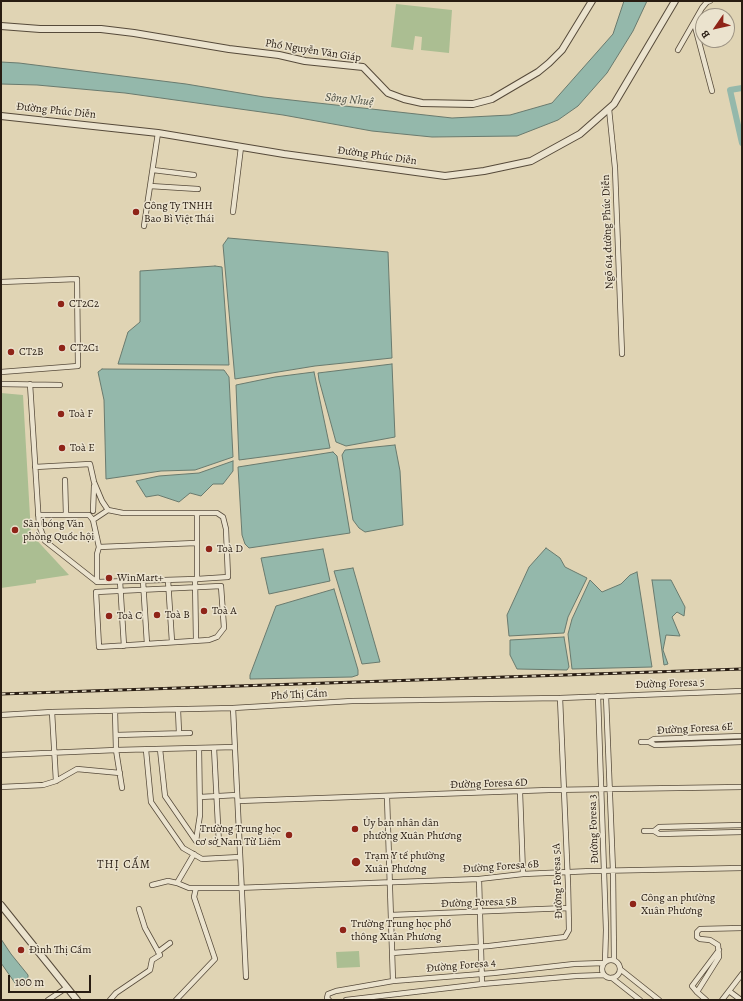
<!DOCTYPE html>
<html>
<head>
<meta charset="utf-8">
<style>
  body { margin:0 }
  #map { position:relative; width:743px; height:1001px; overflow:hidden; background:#e0d4b4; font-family:Alegreya,serif }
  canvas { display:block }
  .frame { position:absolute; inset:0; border:2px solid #281c12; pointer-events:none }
  .north { position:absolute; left:695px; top:8px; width:40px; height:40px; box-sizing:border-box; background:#ebe3ce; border:1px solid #9d9383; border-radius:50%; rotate:236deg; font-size:11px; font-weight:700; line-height:16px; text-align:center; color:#281c12 }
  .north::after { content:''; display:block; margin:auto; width:14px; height:18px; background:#8f2418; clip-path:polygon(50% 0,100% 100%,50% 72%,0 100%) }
  .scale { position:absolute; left:8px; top:975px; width:83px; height:18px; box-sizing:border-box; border:2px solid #281c12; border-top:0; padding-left:5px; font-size:12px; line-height:14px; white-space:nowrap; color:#281c12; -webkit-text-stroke:3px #ebe3ce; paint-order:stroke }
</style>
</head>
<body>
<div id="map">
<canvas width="743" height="1001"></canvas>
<div class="frame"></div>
<div class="north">B</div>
<div class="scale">100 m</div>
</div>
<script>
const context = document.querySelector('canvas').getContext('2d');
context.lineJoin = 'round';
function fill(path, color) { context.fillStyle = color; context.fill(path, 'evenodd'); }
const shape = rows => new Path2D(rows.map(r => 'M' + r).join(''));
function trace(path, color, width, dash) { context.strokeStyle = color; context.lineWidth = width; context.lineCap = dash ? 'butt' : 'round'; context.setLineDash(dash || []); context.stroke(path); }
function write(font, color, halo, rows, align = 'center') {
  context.font = font + ' Alegreya,serif'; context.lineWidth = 3; context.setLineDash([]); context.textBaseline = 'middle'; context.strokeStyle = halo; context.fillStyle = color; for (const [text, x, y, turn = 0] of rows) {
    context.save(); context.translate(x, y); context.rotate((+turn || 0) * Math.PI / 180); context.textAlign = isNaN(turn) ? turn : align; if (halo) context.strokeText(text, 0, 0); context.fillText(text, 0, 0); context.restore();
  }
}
fill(shape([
  [396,4,452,10,449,53,421,50,422,37,415,36,413,50,391,47],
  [1,393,23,395,31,534,69,575,36,580,36,583,1,588],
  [359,951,360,967,337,968,336,952]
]), '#abbe92');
const water = shape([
  [624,1,647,1,633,31,607,73,578,106,558,120,517,136,432,137,372,131,283,115,125,93,37,85,1,84,1,62,19,63,186,84,264,97,452,118,510,115,552,103,613,34,624,1],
  [228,238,388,252,392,358,315,366,235,379,223,245,228,238],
  [215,266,222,267,229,365,118,364,128,332,140,322,140,271,215,266],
  [392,364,395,437,346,446,336,442,319,380,318,373,392,364],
  [102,369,224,370,229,377,233,457,195,470,161,471,106,479,104,400,98,372,102,369],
  [314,372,330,448,239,460,236,385,275,377,314,372],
  [395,445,400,471,403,525,365,532,359,528,353,520,342,455,345,450,395,445],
  [333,452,337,456,350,533,249,548,245,544,242,535,238,467,333,452],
  [233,461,233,471,223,484,213,484,201,496,190,493,179,502,158,495,146,497,136,481,159,476,199,473,233,461],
  [546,548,560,558,565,567,587,578,568,617,564,633,509,636,507,615,529,567,546,548],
  [323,549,330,581,269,594,261,558,323,549],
  [353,568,380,662,362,664,334,571,353,568],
  [637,572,652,667,572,669,568,634,572,619,590,580,602,592,621,584,630,575,637,572],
  [652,580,671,580,685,607,684,616,677,612,672,617,680,636,666,635,663,650,668,664,664,665,652,580],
  [334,589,358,670,358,675,352,677,250,679,250,675,276,606,334,589],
  [564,637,569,667,567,670,517,669,510,655,510,640,564,637],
  [1,939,11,954,28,975,28,978,19,985,15,983,1,963,1,939]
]);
fill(water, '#94b8ab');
trace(water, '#697a6e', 1);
trace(shape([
  [742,88,730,90,742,143]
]), '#94b8ab', 6);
const minor = shape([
  [694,23,712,91],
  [678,50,702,8,707,2,710,1],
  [609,109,615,168,622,354],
  [153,170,194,175],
  [150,186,198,189],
  [233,212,241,147],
  [144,226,158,133],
  [1,282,77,279,78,366,1,372],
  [1,384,60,385],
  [30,384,39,525,45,541,97,582,197,579],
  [35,467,90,464,94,482,102,501,108,510,123,513,217,513,223,517,226,529,228,577,197,579,197,513],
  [65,480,66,515],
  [93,511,94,486],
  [38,515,89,515,93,520,99,547,97,554,97,582],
  [93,520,108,510],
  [99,547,196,543],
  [195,579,196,640],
  [168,580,172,642],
  [120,581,124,646],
  [143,581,147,644],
  [221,586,224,628,217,637,209,640,99,647,96,592,221,586],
  [598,696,606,930,605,962],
  [606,696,613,871,614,960],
  [233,708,246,977],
  [178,710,179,733],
  [115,711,116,750,122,788],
  [52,712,56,781],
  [1,715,52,712,233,708,352,701,560,698,742,691],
  [116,735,190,733],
  [641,742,649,742,655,745,742,742],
  [649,742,654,739,742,736],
  [214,748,219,844],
  [160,749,165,796,196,841],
  [146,750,151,802,183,848,202,859,240,857],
  [1,755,116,750,235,747],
  [1,787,43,785,56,781,77,769,120,773],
  [520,792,523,874],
  [200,797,237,795],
  [387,797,393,981],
  [238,801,549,790,742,787],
  [644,831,654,831,659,834,742,832],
  [654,831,659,827,742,825],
  [196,841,200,815,199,748],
  [479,879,482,984],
  [177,883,194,854],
  [152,885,168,881,177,883,189,888,236,888,479,879,523,874,592,871,742,868],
  [391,915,568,908],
  [158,952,170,943],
  [392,953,489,946,565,937,569,930,568,884,560,698],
  '602 969a9 9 0 1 1 18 0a9 9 0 1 1-18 0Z',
  [620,969,659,1000],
  [612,978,640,1000],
  [729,991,741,1000],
  [697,992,719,957,718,945,710,940,700,939,697,937,697,932,700,929,742,928],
  [48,1000,66,988],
  [110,1000,116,993,150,970,152,960,160,955,145,928,139,909],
  [176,1000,215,959,194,897,196,888],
  [329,1000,327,998,328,994,336,991,393,981,494,973,574,964,604,963],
  [346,1000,482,984,576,976,604,975],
  [706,1000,697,992,692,986,719,950],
  [722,1000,742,974]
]);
const tertiary = shape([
  [1,26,40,29,101,29,134,33,229,49,279,55,305,61,363,67,388,93,404,99,422,103,473,104,492,99,538,72,549,63,562,50,592,1],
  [1,116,158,133,284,154,445,176,484,171,531,161,580,134,614,104,675,1],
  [1,905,77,1000]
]);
trace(minor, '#564a3a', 6);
trace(tertiary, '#564a3a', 8);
trace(minor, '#ebe3ce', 4.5);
trace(tertiary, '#ebe3ce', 6);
const rail = shape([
  [1,694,742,669]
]);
trace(rail, '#281c12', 3);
trace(rail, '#ebe3ce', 1.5, [4.5]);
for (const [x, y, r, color] of [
  [136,212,4,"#8f2418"],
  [61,304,4,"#8f2418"],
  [62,348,4,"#8f2418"],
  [11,352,4,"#8f2418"],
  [61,414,4,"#8f2418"],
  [62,448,4,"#8f2418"],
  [15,530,4,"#8f2418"],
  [209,549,4,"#8f2418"],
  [109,578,4,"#8f2418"],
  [204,611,4,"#8f2418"],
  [157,615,4,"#8f2418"],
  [109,616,4,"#8f2418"],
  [355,829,4,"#8f2418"],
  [289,835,4,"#8f2418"],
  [356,862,5,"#8f2418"],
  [633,904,4,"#8f2418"],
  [343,930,4,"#8f2418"],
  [21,950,4,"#8f2418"]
]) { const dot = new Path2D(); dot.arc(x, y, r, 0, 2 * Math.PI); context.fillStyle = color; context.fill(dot); trace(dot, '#ebe3ce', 1.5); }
write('11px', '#281c12', '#ebe3ce', [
  ["Phố Nguyễn Văn Giáp",313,51,9],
  ["Đường Phúc Diễn",56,111,6],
  ["Đường Phúc Diễn",377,156,8],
  ["Ngõ 614 đường Phúc Diễn",608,232,-92],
  ["Đường Foresa 5",670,684,-2],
  ["Phố Thị Cẩm",299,695,-3],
  ["Đường Foresa 6E",695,729,-3],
  ["Đường Foresa 6D",489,784,-2],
  ["Đường Foresa 3",594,829,-92],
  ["Đường Foresa 6B",501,867,-4],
  ["Đường Foresa 5A",558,881,-92],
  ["Đường Foresa 5B",479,903,-2],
  ["Đường Foresa 4",461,966,-5]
]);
write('11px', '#281c12', '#ebe3ce', [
  ["Công Ty TNHH",144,206],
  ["Bao Bì Việt Thái",144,219],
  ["CT2C2",69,304],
  ["CT2C1",70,348],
  ["CT2B",19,352],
  ["Toà F",69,414],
  ["Toà E",70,448],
  ["Sân bóng Văn",23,524],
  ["phòng Quốc hội",23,537],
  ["Toà D",217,549],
  ["WinMart+",117,578],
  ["Toà A",212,611],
  ["Toà B",165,615],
  ["Toà C",117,616],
  ["Ủy ban nhân dân",363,823],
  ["phường Xuân Phương",363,836],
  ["Trường Trung học",281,829,"right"],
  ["cơ sở Nam Từ Liêm",281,842,"right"],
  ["Trạm Y tế phường",365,856],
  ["Xuân Phương",365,869],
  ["Công an phường",641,898],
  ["Xuân Phương",641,911],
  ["Trường Trung học phổ",351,924],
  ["thông Xuân Phương",351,937],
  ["Đình Thị Cấm",29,950]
], 'left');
write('italic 12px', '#484b40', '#ebe3ce', [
  ["Sông Nhuệ",349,100,6]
]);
context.letterSpacing = '1px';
write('12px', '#281c12', '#ebe3ce', [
  ["THỊ CẤM",124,865]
]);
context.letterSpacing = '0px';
</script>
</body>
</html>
